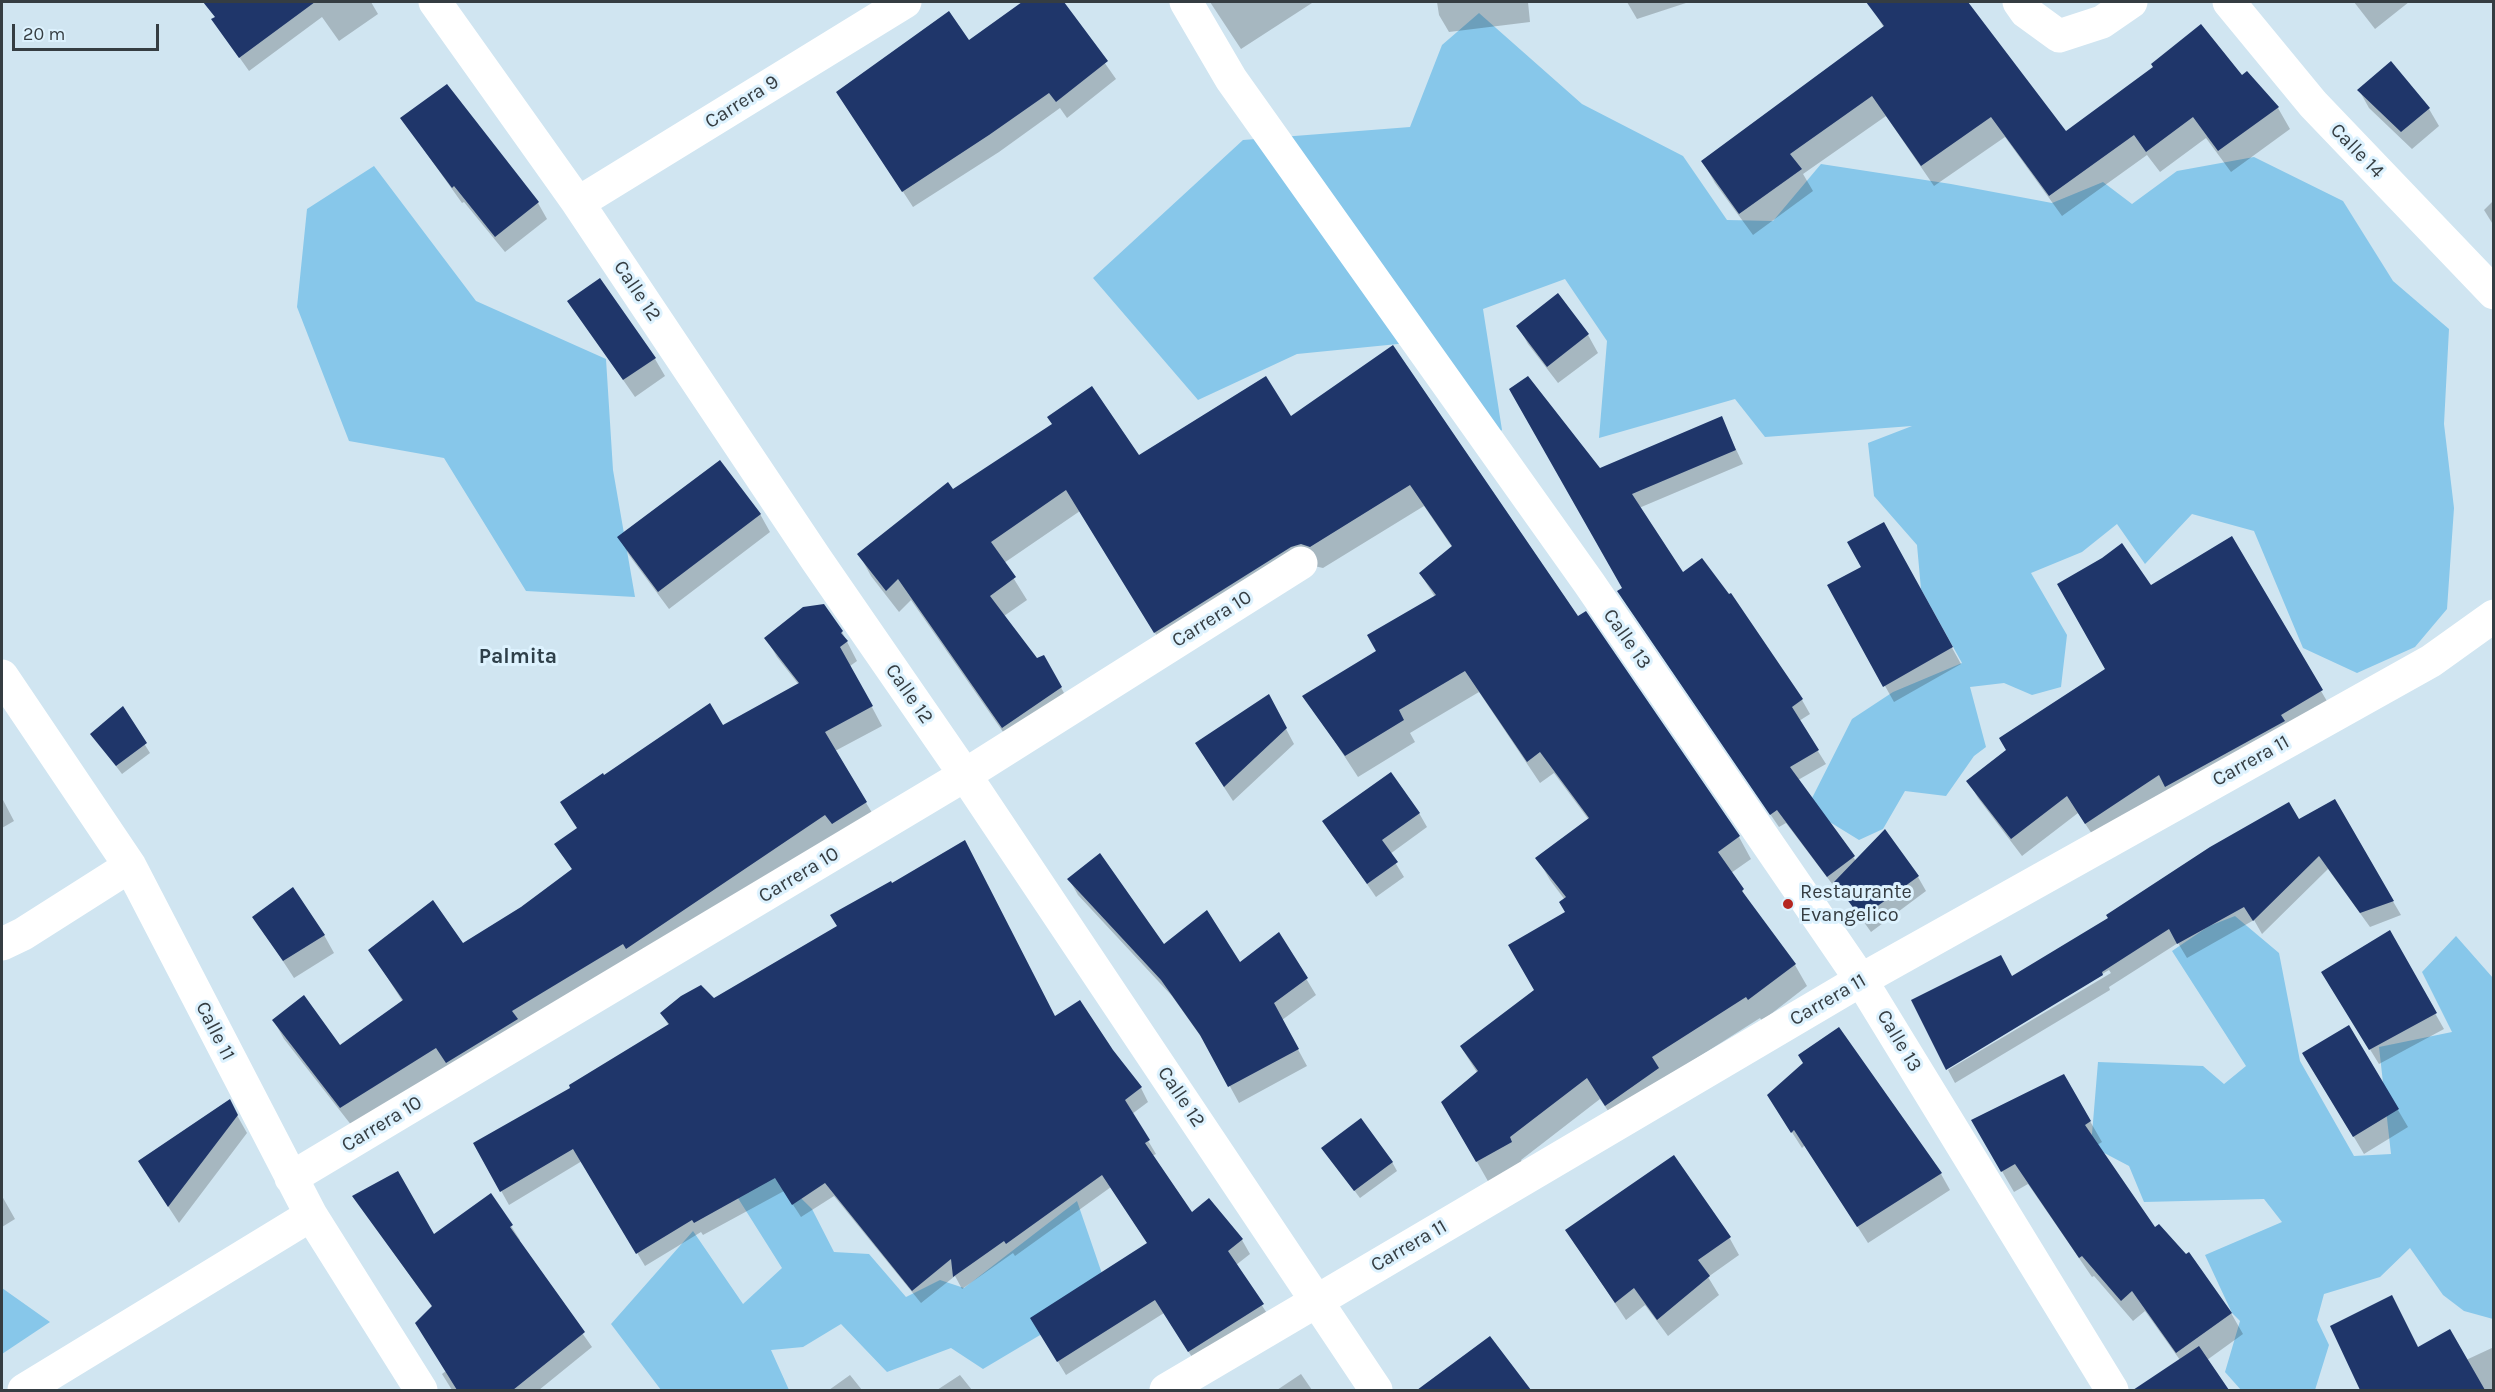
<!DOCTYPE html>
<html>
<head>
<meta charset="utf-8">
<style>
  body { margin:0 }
  #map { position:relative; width:2495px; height:1392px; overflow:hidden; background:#d0e5f1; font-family:Karla,sans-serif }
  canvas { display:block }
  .frame { position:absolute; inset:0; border:3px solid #353d42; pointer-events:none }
  .scale { position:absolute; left:12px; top:24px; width:147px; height:27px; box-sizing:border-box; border:3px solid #353d42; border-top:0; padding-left:8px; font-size:18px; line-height:21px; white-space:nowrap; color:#353d42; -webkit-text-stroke:4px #ddf2fe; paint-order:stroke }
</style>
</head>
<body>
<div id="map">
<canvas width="2495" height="1392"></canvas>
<div class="frame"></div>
<div class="scale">20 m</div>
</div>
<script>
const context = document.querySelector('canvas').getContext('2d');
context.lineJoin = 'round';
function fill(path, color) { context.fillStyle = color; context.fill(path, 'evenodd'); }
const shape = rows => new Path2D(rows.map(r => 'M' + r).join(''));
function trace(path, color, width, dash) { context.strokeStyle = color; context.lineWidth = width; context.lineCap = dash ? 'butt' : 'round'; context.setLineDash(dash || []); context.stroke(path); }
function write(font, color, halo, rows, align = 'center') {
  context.font = font + ' Karla,sans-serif'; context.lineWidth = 6; context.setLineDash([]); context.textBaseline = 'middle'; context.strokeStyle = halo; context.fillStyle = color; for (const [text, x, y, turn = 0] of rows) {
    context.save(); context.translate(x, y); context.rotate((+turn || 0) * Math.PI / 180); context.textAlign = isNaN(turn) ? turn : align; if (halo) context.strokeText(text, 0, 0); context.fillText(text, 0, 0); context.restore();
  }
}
fill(shape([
  [1479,13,1582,104,1683,156,1727,220,1773,221,1821,164,1951,184,2052,203,2103,182,2132,204,2177,171,2254,157,2343,201,2393,281,2449,329,2444,424,2454,508,2447,609,2415,647,2357,673,2303,648,2254,531,2192,514,2145,564,2117,524,2082,552,2031,573,2067,635,2061,687,2032,695,2004,683,1970,687,1986,747,1974,756,1946,796,1905,791,1883,829,1859,840,1807,808,1852,719,1893,692,1962,663,1921,589,1917,545,1874,496,1868,443,1912,426,1765,437,1735,399,1599,438,1607,341,1565,279,1483,309,1502,430,1476,450,1418,342,1297,354,1198,400,1093,278,1243,140,1410,127,1442,45],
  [374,166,476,301,606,359,613,470,635,597,526,591,444,458,349,441,297,307,307,209],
  [2235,916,2279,953,2300,1061,2354,1156,2391,1154,2379,1047,2452,1032,2422,972,2456,936,2493,978,2493,1319,2464,1311,2443,1295,2410,1248,2380,1277,2324,1294,2317,1320,2329,1345,2315,1390,2241,1390,2225,1372,2240,1321,2232,1313,2205,1255,2282,1222,2264,1199,2144,1202,2129,1166,2091,1146,2098,1062,2203,1066,2224,1084,2246,1066,2172,951,2209,926],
  [746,1144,812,1209,834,1252,869,1254,906,1297,940,1280,964,1288,1077,1201,1109,1294,983,1369,951,1348,887,1372,841,1324,803,1347,771,1350,789,1390,661,1390,611,1324,693,1231,743,1304,782,1268,736,1195],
  [2,1288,50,1322,2,1354]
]), '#87c7ea');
fill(shape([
  [218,2,371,2,378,14,339,41,322,17,249,71,213,20,216,18,210,8],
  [1025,2,1062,2,1116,79,1067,118,1060,108,999,152,913,207,838,92,969,42],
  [1210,2,1311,2,1312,3,1241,49],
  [1437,2,1528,2,1530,22,1449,32,1439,15],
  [1627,2,1689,2,1637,19],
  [1874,2,1966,2,2066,133,2242,78,2278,108,2290,129,2231,172,2206,138,2160,172,2147,155,2062,216,2005,137,1934,186,1886,116,1803,174,1813,191,1753,235,1715,183,1703,162,1884,28,1870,4],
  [2354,2,2409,2,2375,29],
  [2359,90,2429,109,2439,126,2412,149,2369,108],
  [402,119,538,203,547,219,505,252,464,202,462,203],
  [2494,200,2494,226,2484,210],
  [1558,295,1588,335,1598,353,1558,383,1528,344,1518,326],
  [569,302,655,359,665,376,635,397],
  [1393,347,1578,618,1585,613,1739,837,1751,859,1731,873,1756,913,1795,965,1807,986,1762,1021,1760,1018,1664,1079,1619,1127,1600,1099,1521,1160,1523,1164,1489,1183,1443,1102,1478,1074,1461,1047,1536,990,1566,913,1565,900,1550,880,1537,858,1589,820,1554,773,1540,783,1479,692,1410,733,1415,742,1358,777,1305,696,1378,652,1435,597,1420,573,1452,547,1424,506,1323,568,1314,566,1168,654,1080,511,1004,563,1027,600,1004,616,1037,660,1056,678,1073,710,1015,749,911,600,899,612,871,576,859,554,953,491,1139,457,1290,418],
  [1721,418,1743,464,1639,508,1683,574,1731,595,1802,700,1810,714,1799,721,1826,764,1798,780,1856,861,1918,877,1926,891,1871,932,1839,887,1836,889,1786,823,1779,827,1627,605,1600,470],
  [760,514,770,532,669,609,629,555,619,537],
  [1883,524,1961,664,1894,702,1829,586,1863,567],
  [2231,538,2331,708,2096,840,2078,813,2022,856,1978,798,1968,781,2107,670],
  [842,632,857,661,850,666,882,726,835,751,877,821,352,1126,284,1039,274,1021,339,1047,403,1002,370,950,463,945,522,908,573,871,556,844,578,829,604,777,723,727,799,685,777,657,766,638],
  [122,708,150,753,122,774,92,735],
  [1276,710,1294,744,1233,801,1205,758],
  [2,798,14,821,2,828],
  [2334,801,2401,915,2370,927,2328,869,2262,934,2254,920,2187,958,2178,943,2109,987,2110,990,1955,1083,1948,1070,2111,973,2109,970,1946,1067,2012,977],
  [1419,813,1427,827,1390,854,1404,877,1376,897,1324,822],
  [1069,879,1164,946,1239,964,1279,934,1316,995,1282,1020,1307,1066,1239,1103,1209,1048,1172,996,1078,895],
  [254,917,324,935,334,953,294,978],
  [2389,932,2444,1029,2379,1064,2332,988],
  [713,1000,1055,1018,1112,1051,1141,1088,1148,1102,1132,1114,1156,1154,1152,1156,1191,1214,1242,1240,1250,1254,1236,1265,1270,1318,1197,1365,1164,1313,1066,1375,1040,1332,1148,1244,1111,1187,1015,1256,1013,1253,962,1289,955,1276,921,1303,834,1196,801,1217,784,1191,703,1235,701,1232,645,1266,582,1161,509,1205,475,1144,571,1089,669,1026,662,1014],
  [2349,1027,2408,1127,2364,1154,2304,1053],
  [2064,1076,2102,1142,2097,1145,2155,1230,2231,1313,2243,1334,2207,1360,2227,1390,2170,1390,2165,1383,2180,1360,2145,1311,2133,1321,2094,1276,2092,1277,2028,1184,2014,1192,1973,1121],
  [229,1101,247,1133,179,1223,150,1179],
  [1779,1112,1941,1174,1950,1190,1868,1243,1805,1145,1802,1148],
  [1323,1149,1392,1162,1397,1171,1360,1198],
  [2,1196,15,1219,2,1227],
  [354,1197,433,1236,511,1226,520,1240,518,1242,592,1347,539,1390,452,1390,442,1374,446,1371,433,1308],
  [1567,1231,1729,1237,1739,1255,1708,1277,1719,1295,1668,1336,1645,1305,1626,1320],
  [2332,1326,2466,1360,2494,1347,2494,1390,2362,1390],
  [1490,1338,1529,1390,1458,1390,1456,1387],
  [1301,1374,1312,1390,1277,1390],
  [850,1375,862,1390,829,1390],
  [960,1375,972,1390,937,1390]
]), '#0003');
fill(shape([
  [203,2,315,2,239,58,211,19,215,17],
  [1022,2,1064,2,1108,61,1056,102,1049,93,989,135,902,192,836,92,949,11,969,40],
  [1866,2,1968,2,2066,131,2153,67,2151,64,2201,24,2242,75,2247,71,2279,107,2218,151,2193,117,2146,152,2134,135,2049,196,1991,117,1921,166,1872,96,1790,154,1802,169,1739,214,1701,161,1884,26],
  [2391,61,2430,108,2401,132,2357,90],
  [447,84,539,202,495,237,454,186,452,188,400,118],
  [600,278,656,358,623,380,567,301],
  [1558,293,1589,334,1547,367,1516,326],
  [1393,345,1578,616,1586,611,1740,836,1718,852,1744,889,1742,891,1796,964,1748,1000,1746,997,1652,1057,1659,1068,1605,1106,1587,1078,1510,1137,1512,1142,1476,1162,1441,1102,1478,1071,1460,1046,1534,990,1508,945,1565,912,1559,902,1566,897,1535,858,1589,818,1540,752,1527,762,1465,671,1399,710,1404,720,1345,756,1302,696,1376,651,1367,635,1436,595,1419,573,1452,546,1410,485,1310,547,1301,544,1291,547,1154,633,1066,490,991,542,1016,577,990,596,1037,658,1044,655,1062,687,1002,728,898,579,886,591,857,554,948,482,953,489,1052,424,1047,417,1092,386,1139,455,1266,376,1291,416],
  [1528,376,1600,468,1722,416,1736,450,1632,494,1683,572,1702,558,1729,594,1731,593,1803,699,1792,707,1819,750,1790,767,1855,856,1827,877,1777,810,1770,815,1617,591,1622,588,1509,389],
  [720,460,761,514,658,592,617,537],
  [1884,522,1953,647,1883,687,1827,585,1861,567,1847,542],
  [2232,536,2323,690,2281,715,2285,721,2165,787,2159,775,2085,824,2067,796,2011,839,1966,781,2006,750,1999,738,2105,669,2057,584,2102,558,2122,543,2151,585],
  [824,604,843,631,841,633,848,641,840,647,873,706,825,732,867,802,832,824,825,815,626,949,623,944,512,1011,518,1019,446,1063,436,1048,340,1108,272,1020,304,995,340,1045,403,1000,368,950,433,900,463,943,521,907,572,869,554,844,577,828,560,802,603,773,604,775,710,703,723,725,799,683,764,638,803,607],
  [1269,694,1287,728,1224,787,1195,743],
  [123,706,147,743,116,766,90,734],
  [1391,772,1420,813,1382,840,1398,862,1367,884,1322,821],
  [2335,799,2394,901,2360,913,2319,856,2253,921,2244,907,2177,944,2169,929,2102,972,2103,975,1946,1070,1911,1000,2001,955,2012,976,2108,918,2106,915,2210,847,2289,802,2299,819],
  [1885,829,1919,876,1861,918,1834,882],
  [965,840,1055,1016,1080,1000,1113,1050,1142,1087,1125,1100,1150,1140,1145,1143,1192,1212,1209,1198,1243,1239,1228,1251,1264,1304,1188,1352,1155,1300,1057,1362,1030,1318,1147,1243,1102,1175,1006,1244,1004,1241,953,1277,951,1259,912,1291,825,1183,792,1205,775,1178,694,1223,692,1220,636,1254,573,1149,500,1192,473,1143,570,1088,569,1085,669,1024,660,1013,681,996,701,985,714,998,837,926,830,915,891,881,892,883],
  [1100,853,1164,944,1207,910,1240,962,1279,932,1308,978,1274,1003,1299,1049,1228,1087,1200,1035,1161,980,1067,879],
  [293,887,325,935,283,961,252,917],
  [2390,930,2437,1013,2369,1050,2321,972],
  [2349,1025,2399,1109,2353,1137,2302,1053],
  [1839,1027,1942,1173,1857,1227,1794,1130,1791,1133,1767,1095,1803,1063,1798,1055],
  [2064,1074,2091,1121,2085,1125,2155,1227,2159,1224,2186,1254,2189,1252,2232,1313,2176,1353,2132,1291,2121,1301,2082,1256,2079,1258,2015,1164,2001,1172,1971,1120],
  [230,1099,238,1115,168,1207,138,1161],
  [1361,1118,1393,1162,1354,1191,1321,1148],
  [1674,1155,1731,1237,1698,1260,1710,1276,1657,1320,1634,1288,1615,1303,1565,1230],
  [398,1171,434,1234,491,1193,513,1225,510,1227,585,1332,513,1390,457,1390,415,1323,432,1306,352,1196],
  [2392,1295,2418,1347,2450,1329,2485,1390,2360,1390,2330,1326],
  [1490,1336,1531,1390,1417,1390],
  [2199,1346,2229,1390,2133,1390]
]), '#1f366a');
trace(shape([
  [435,2,578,203,816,559,965,775,1376,1390],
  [1186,2,1231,79,1589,583,1861,980,2112,1390],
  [2019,2,2026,12,2059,36,2102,22,2131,2],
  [2229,2,2313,104,2494,293],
  [578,203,905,2],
  [2,676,130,866,311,1215,421,1390],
  [2,944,23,934,130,866],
  [291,1178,965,775,1301,563],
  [24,1390,311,1215],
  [1166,1390,1861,980,2431,661,2494,616]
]), '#fff', 33);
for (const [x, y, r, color] of [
  [1788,904,6,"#b52620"]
]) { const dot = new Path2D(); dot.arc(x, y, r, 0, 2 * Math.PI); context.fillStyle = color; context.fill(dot); trace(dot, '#ddf2fe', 2); }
write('20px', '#353d42', '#ddf2fe', [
  ["Carrera 9",742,102,-32],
  ["Calle 14",2357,151,46],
  ["Calle 12",637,291,56],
  ["Carrera 10",1212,619,-32],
  ["Calle 13",1627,639,55],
  ["Calle 12",909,694,55],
  ["Carrera 11",2251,761,-29],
  ["Carrera 10",799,875,-31],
  ["Carrera 11",1828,1000,-30],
  ["Calle 11",215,1031,63],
  ["Calle 13",1899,1041,59],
  ["Calle 12",1181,1097,56],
  ["Carrera 10",382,1124,-31],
  ["Carrera 11",1409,1246,-30]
]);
write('20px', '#353d42', '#ddf2fe', [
  ["Restaurante",1800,892],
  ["Evangelico",1800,915]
], 'left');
write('bold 21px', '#2f404a', '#ddf2fe', [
  ["Palmita",518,657]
]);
</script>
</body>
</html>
